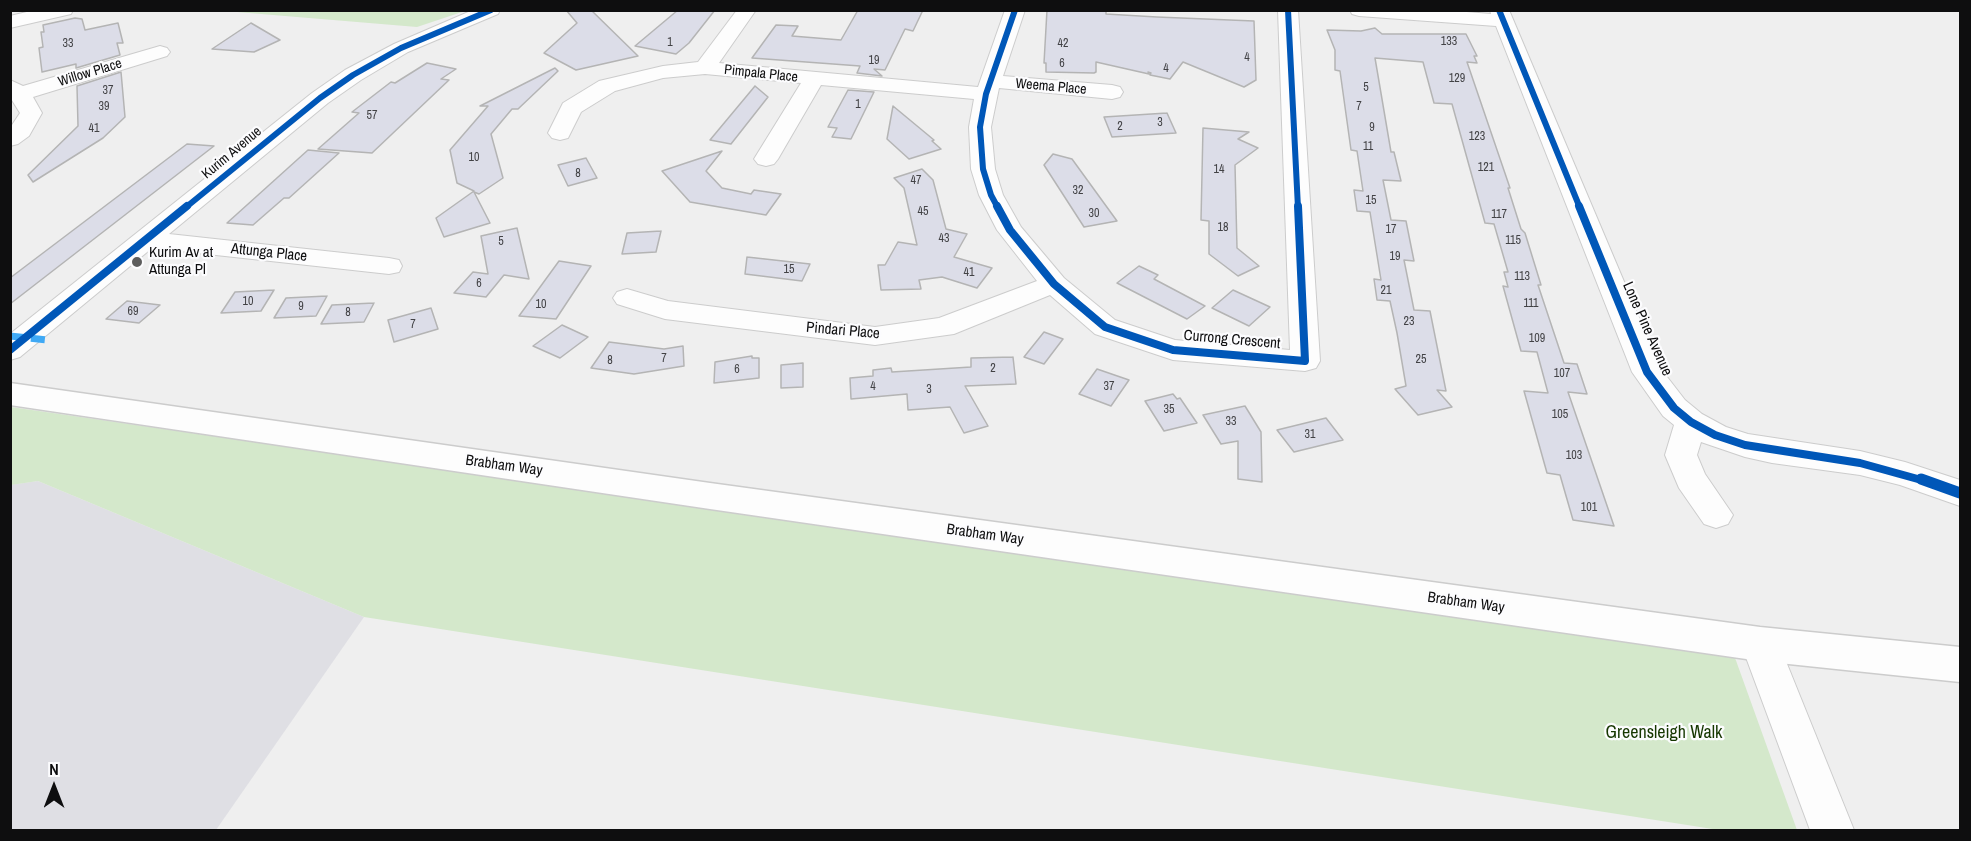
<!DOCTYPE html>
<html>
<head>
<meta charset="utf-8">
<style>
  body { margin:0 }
  #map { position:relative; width:1971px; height:841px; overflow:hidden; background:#efefef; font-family:"Archivo Narrow",sans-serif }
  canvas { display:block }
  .frame { position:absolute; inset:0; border:12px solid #0e0e0f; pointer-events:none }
  .north { position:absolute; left:24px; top:757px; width:60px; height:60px; -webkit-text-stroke:4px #fcfcfe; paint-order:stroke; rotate:0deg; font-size:16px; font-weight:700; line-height:24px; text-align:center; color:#0e0e0f }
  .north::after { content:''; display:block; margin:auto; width:21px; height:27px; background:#0e0e0f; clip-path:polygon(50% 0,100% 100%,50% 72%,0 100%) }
</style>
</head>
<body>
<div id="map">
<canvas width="1971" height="841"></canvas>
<div class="frame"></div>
<div class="north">N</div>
</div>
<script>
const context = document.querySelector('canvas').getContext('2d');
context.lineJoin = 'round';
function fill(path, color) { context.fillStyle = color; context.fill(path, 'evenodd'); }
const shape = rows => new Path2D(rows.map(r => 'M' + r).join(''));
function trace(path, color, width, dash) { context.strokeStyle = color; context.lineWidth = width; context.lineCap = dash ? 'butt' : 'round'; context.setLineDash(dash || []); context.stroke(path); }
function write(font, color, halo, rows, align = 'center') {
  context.font = font + ' "Archivo Narrow",sans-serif'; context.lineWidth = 4.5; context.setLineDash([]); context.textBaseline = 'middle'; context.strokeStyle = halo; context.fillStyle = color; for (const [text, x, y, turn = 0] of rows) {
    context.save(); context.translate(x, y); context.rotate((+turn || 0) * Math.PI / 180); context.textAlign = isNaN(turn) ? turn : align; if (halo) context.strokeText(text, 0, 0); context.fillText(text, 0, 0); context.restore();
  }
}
fill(shape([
  [38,481,364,617,216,830,11,830,10,485]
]), '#dfdfe4');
fill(shape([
  [240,10,465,10,465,11,417,27,237,12],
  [11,407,1734,655,1797,830,1719,830,364,617,38,481,11,485]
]), '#d4e8cb');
const building = shape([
  [566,10,591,10,638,56,576,70,544,53,577,23,566,10],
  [678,10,715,10,689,43,676,54,635,46,678,10],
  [858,10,923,10,913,31,905,29,885,70,874,69,882,76,857,73,860,66,752,58,776,25,798,26,792,36,841,40,858,10],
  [1047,10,1106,10,1106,14,1157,17,1254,21,1256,80,1244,87,1183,62,1170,79,1150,75,1151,73,1148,72,1149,74,1096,62,1096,72,1094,73,1046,72,1046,63,1044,63,1047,10],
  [75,18,82,19,85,30,118,23,123,43,117,43,120,55,76,68,76,64,42,72,39,48,43,47,41,32,44,32,43,25,75,18],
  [251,23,280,40,254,52,212,49,251,23],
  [1375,28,1382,34,1466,34,1477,56,1474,56,1477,63,1467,62,1510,188,1508,188,1521,229,1525,233,1541,285,1538,285,1564,363,1577,364,1587,394,1568,392,1614,526,1573,520,1560,475,1547,473,1524,391,1548,393,1537,352,1521,351,1503,286,1508,287,1504,272,1508,272,1494,224,1485,223,1452,104,1434,103,1423,62,1375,58,1391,152,1394,152,1401,181,1383,180,1391,220,1406,221,1414,261,1404,260,1414,310,1430,311,1446,391,1437,390,1452,407,1418,415,1395,389,1406,386,1397,333,1390,301,1377,300,1374,279,1381,280,1370,212,1357,211,1354,190,1363,191,1357,151,1351,150,1340,71,1335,70,1335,50,1327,30,1361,31,1375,28],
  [427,63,456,69,441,79,449,80,372,153,318,149,359,113,352,112,391,82,395,83,427,63],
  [555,68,558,71,518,109,512,109,491,134,503,178,479,194,474,192,490,223,444,237,436,218,474,191,457,183,450,150,488,106,480,106,555,68],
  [121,72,125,117,103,138,33,182,28,175,78,126,77,86,121,72],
  [755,86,768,97,731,144,710,140,755,86],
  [848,90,874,92,851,139,832,137,837,128,828,127,848,90],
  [893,106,934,140,932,141,941,149,909,159,887,139,893,106],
  [1167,113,1176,133,1112,137,1104,117,1167,113],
  [1203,128,1249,132,1238,139,1258,148,1235,165,1237,248,1259,266,1238,276,1209,254,1209,221,1201,220,1203,128],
  [187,144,214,146,10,304,10,278,187,144],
  [308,150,339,153,289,198,284,198,253,225,227,223,308,150],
  [722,151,706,171,722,188,751,194,754,190,781,194,766,215,690,202,662,171,722,151],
  [1053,154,1072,159,1117,221,1084,227,1044,165,1053,154],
  [586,158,597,178,568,186,558,165,586,158],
  [922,169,933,180,946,229,967,234,954,257,992,268,977,288,942,277,919,280,921,289,881,290,878,265,885,265,898,242,917,245,904,188,894,178,922,169],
  [517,228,529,279,504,275,486,297,454,293,473,272,488,274,481,236,517,228],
  [661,231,656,252,622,254,627,233,661,231],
  [747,257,810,264,802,281,745,274,747,257],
  [559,261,591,266,556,319,519,316,559,261],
  [1139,266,1158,275,1154,279,1205,306,1187,319,1117,283,1139,266],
  [274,290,261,311,221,313,235,292,274,290],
  [1233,290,1270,307,1249,326,1212,308,1233,290],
  [327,296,316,316,274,318,286,298,327,296],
  [127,301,160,305,139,323,106,319,127,301],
  [374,303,364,322,321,324,332,305,374,303],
  [431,308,438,329,394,342,388,320,431,308],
  [562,325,588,337,560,358,533,346,562,325],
  [1044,332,1063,339,1044,364,1024,357,1044,332],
  [609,342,664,349,683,346,684,366,634,374,591,368,609,342],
  [752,356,752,358,759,358,759,378,714,383,715,362,752,356],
  [1013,357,1016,384,965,386,988,426,964,433,950,407,908,410,907,394,851,399,850,378,873,376,873,370,891,368,892,372,971,367,971,358,1013,357],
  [803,363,803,387,781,388,781,365,803,363],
  [1097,369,1129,380,1111,406,1079,394,1097,369],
  [1173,394,1177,399,1180,398,1197,423,1164,431,1145,401,1173,394],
  [1245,406,1261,432,1262,482,1238,479,1238,441,1221,444,1203,415,1245,406],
  [1326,418,1343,440,1294,452,1277,430,1326,418]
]);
fill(building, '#dcdde8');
trace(building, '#b4b4b4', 1.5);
const minor = shape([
  [35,10,73,10,71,14,10,28,10,16,35,10],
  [473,10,500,10,498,14,408,52,361,80,328,103,169,234,389,258,399,260,402,266,399,272,389,274,152,248,20,357,10,360,10,334,312,93,345,70,394,44,473,10],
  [737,10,756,10,719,63,978,87,1005,10,1025,10,1003,76,1112,85,1120,87,1123,92,1120,97,1112,99,999,88,991,127,995,169,1003,195,1021,227,1064,278,1115,320,1175,340,1290,350,1278,10,1298,10,1320,361,1316,368,1305,371,1173,360,1095,334,1050,295,954,334,875,345,665,319,617,304,613,298,617,292,627,289,668,301,875,327,939,318,1037,281,997,230,979,195,971,169,969,127,974,99,821,85,778,159,774,164,766,166,758,164,754,159,801,83,705,74,663,78,615,91,581,112,568,138,560,140,552,138,548,133,563,103,599,81,663,66,698,62,737,10],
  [1350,10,1442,10,1491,14,1490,10,1509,10,1661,369,1685,400,1702,414,1726,427,1748,434,1860,451,1905,462,1960,480,1960,506,1900,485,1860,475,1772,463,1745,457,1701,442,1697,455,1705,474,1733,515,1728,524,1716,528,1704,524,1679,488,1665,455,1674,425,1663,416,1632,372,1496,26,1359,16,1352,14,1350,10],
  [160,46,167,48,170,52,167,56,33,97,42,113,29,136,18,144,10,146,10,128,20,113,10,97,10,80,23,86,160,46],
  [1760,628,1773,632,1779,644,1854,830,1810,830,1741,644,1747,632,1760,628]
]);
const major = shape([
  [10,383,710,483,1760,627,1960,647,1960,682,1760,661,710,509,10,405,10,383]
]);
trace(minor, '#ccc', 2);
trace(major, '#ccc', 3);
fill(minor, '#fdfdfd');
fill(major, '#fdfdfd');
trace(shape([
  [10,336,48,340]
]), '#3fa9f5', 7, [14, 7]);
trace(shape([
  [1288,10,1298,208],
  [1499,10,1580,208],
  [185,208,320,98,353,75,401,48,491,10],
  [998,208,991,195,983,169,980,127,986,94,1015,10]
]), '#0057b8', 6);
trace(shape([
  [997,206,1010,230,1054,284,1105,327,1173,350,1305,361,1298,206],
  [1579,206,1647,372,1674,408,1691,422,1715,435,1745,445,1860,463,1925,481],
  [10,350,187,206]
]), '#0057b8', 8);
trace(shape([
  [1921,479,1960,493]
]), '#0057b8', 11);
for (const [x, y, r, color] of [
  [137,262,6,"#5d5d5d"]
]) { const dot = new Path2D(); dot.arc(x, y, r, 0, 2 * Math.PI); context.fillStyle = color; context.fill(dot); trace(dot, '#fcfcfe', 2); }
write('12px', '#424245', null, [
  ["133",1449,42],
  ["1",670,43],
  ["33",68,44],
  ["42",1063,44],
  ["4",1247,58],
  ["19",874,61],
  ["6",1062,64],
  ["4",1166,69],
  ["129",1457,79],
  ["5",1366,88],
  ["37",108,91],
  ["1",858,105],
  ["39",104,107],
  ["7",1359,107],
  ["57",372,116],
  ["3",1160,123],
  ["2",1120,127],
  ["9",1372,128],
  ["41",94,129],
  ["123",1477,137],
  ["11",1368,147],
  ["10",474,158],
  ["121",1486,168],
  ["14",1219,170],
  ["8",578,174],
  ["47",916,181],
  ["32",1078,191],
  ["15",1371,201],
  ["45",923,212],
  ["30",1094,214],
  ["117",1499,215],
  ["18",1223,228],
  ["17",1391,230],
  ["43",944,239],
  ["115",1513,241],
  ["5",501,242],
  ["19",1395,257],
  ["15",789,270],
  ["41",969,273],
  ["113",1522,277],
  ["6",479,284],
  ["21",1386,291],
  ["10",248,302],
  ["111",1531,304],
  ["10",541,305],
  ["9",301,307],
  ["69",133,312],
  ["8",348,313],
  ["23",1409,322],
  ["7",413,325],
  ["109",1537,339],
  ["7",664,359],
  ["25",1421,360],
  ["8",610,361],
  ["2",993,369],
  ["6",737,370],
  ["107",1562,374],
  ["4",873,387],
  ["37",1109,387],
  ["3",929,390],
  ["35",1169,410],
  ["105",1560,415],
  ["33",1231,422],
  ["31",1310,435],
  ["103",1574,456],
  ["101",1589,508]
]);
write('14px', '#0e0e0f', '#fcfcfe', [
  ["Willow Place",90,73,-17],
  ["Pimpala Place",761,74,6],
  ["Weema Place",1051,87,5],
  ["Kurim Avenue",232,153,-40]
]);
write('15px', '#0e0e0f', '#fcfcfe', [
  ["Kurim Av at",149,253],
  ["Attunga Pl",149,270]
], 'left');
write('15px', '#0e0e0f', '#fcfcfe', [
  ["Attunga Place",269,253,6],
  ["Lone Pine Avenue",1647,329,66],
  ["Pindari Place",843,331,5],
  ["Currong Crescent",1232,340,5],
  ["Brabham Way",504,466,8],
  ["Brabham Way",985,535,8],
  ["Brabham Way",1466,603,8]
]);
write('18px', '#163700', '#fcfcfe', [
  ["Greensleigh Walk",1664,733]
]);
</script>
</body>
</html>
